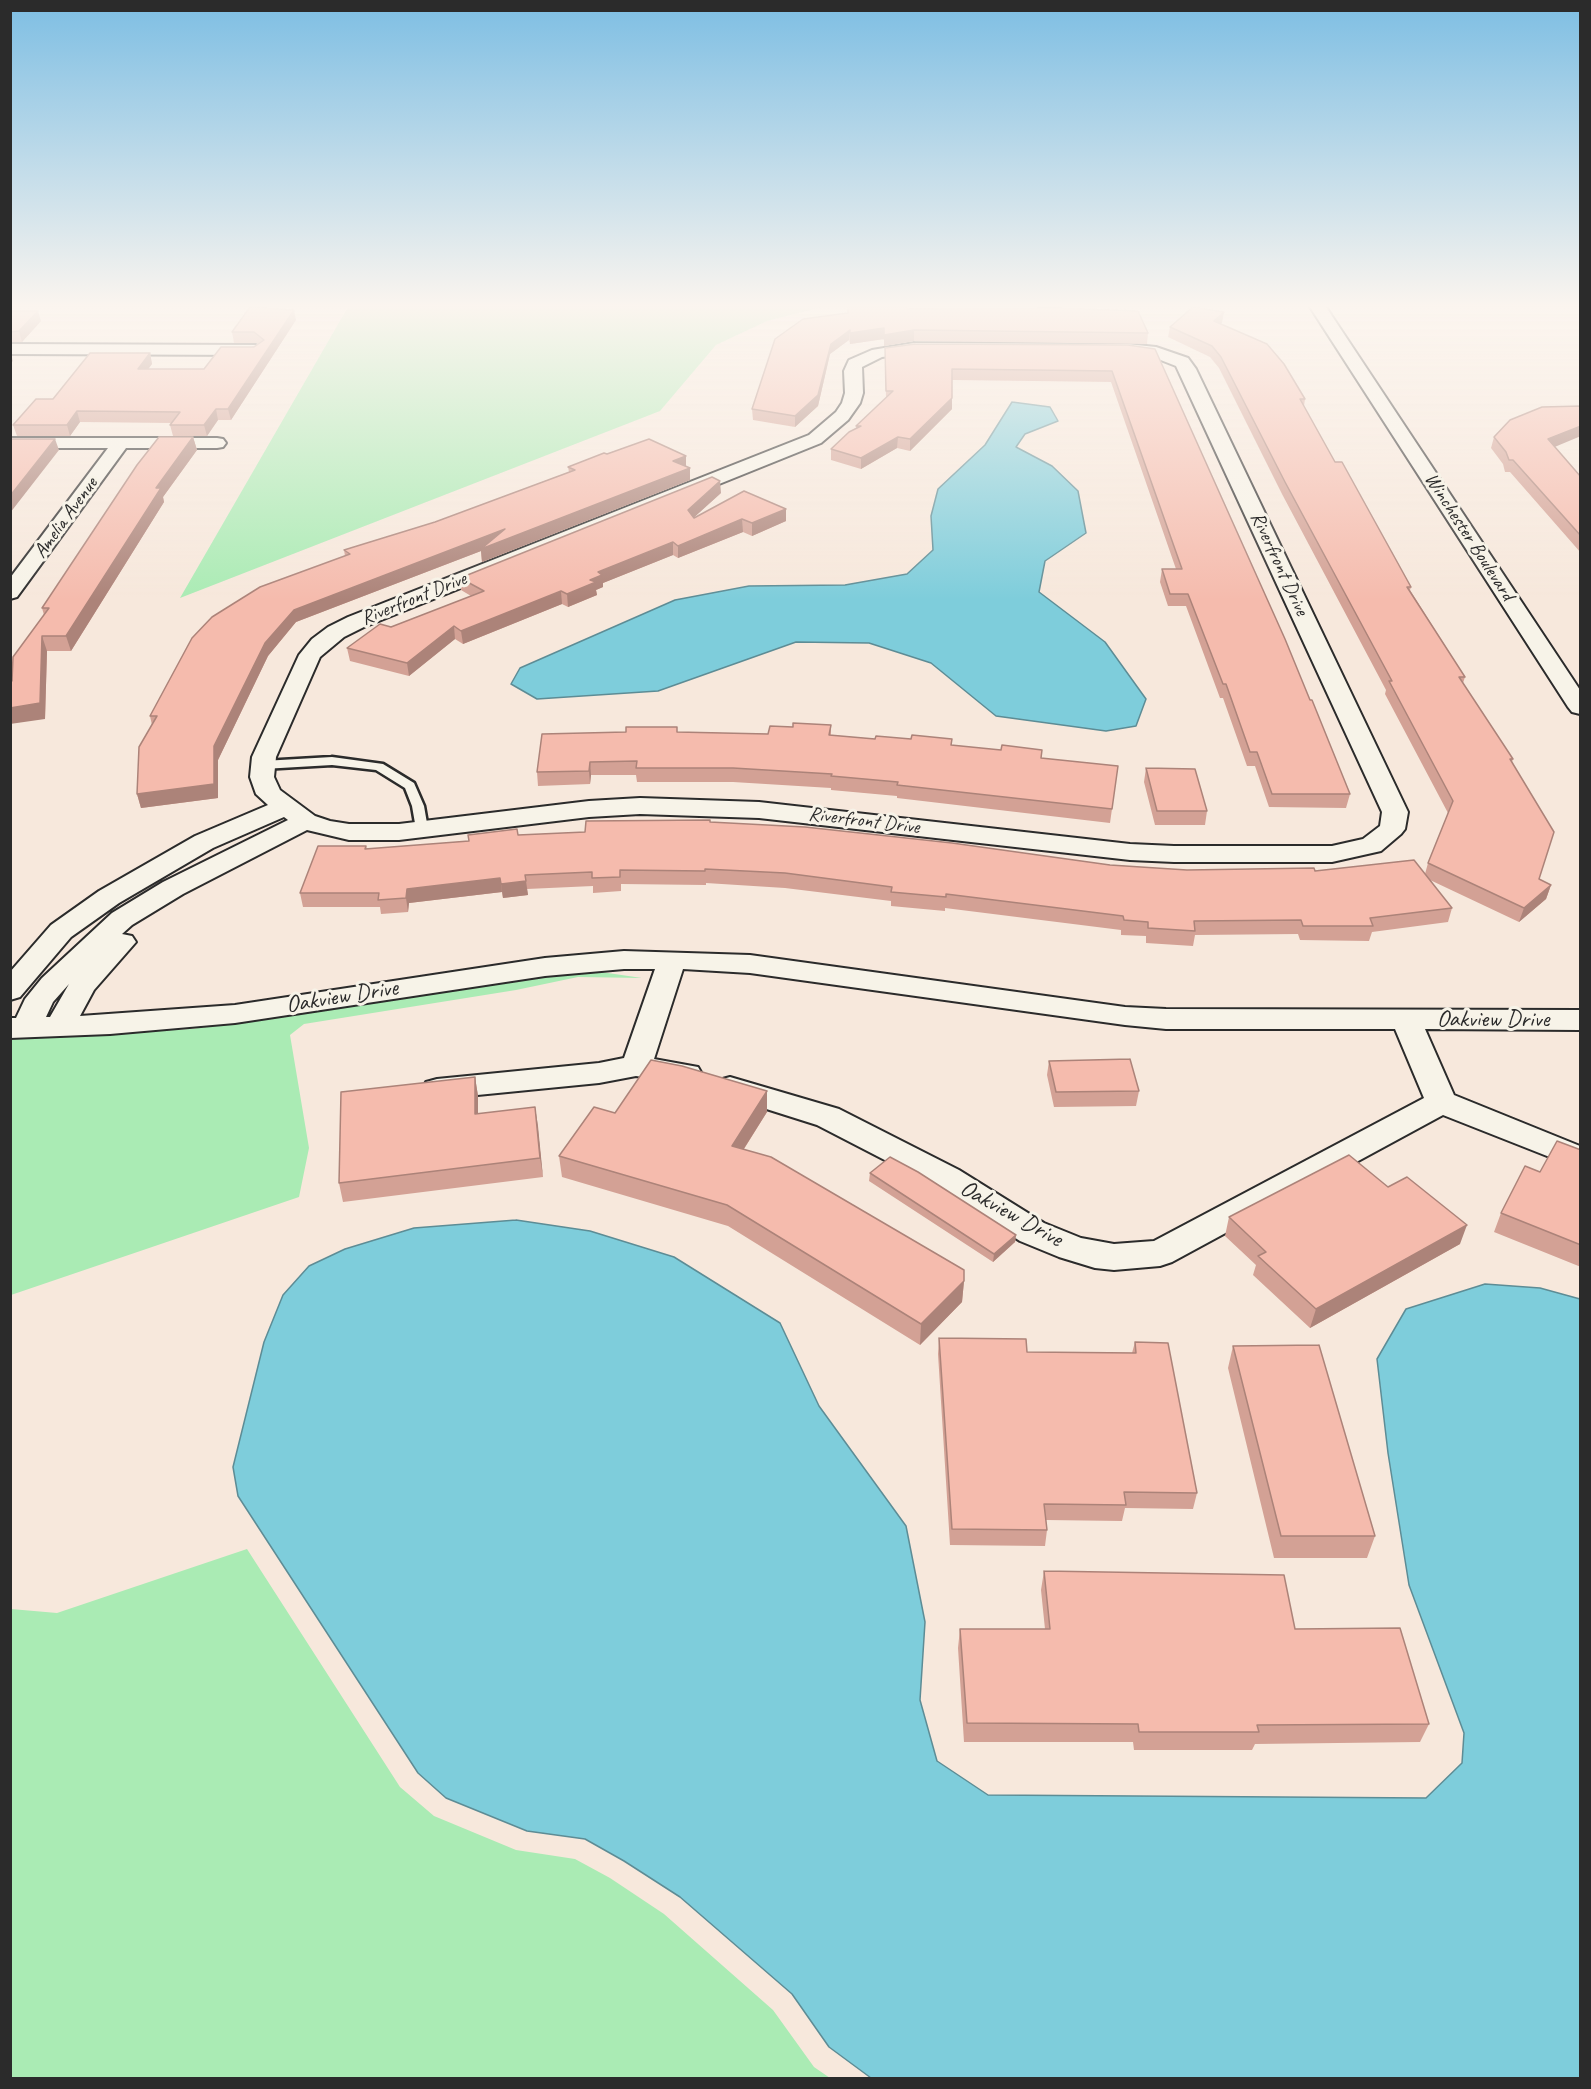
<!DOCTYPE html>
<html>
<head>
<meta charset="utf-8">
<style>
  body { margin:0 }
  #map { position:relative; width:1591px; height:2089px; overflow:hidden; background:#f7e8dc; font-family:Caveat,sans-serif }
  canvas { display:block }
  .frame { position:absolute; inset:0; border:12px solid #2b2b2b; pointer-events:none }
</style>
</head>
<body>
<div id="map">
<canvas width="1591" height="2089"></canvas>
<div class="frame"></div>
</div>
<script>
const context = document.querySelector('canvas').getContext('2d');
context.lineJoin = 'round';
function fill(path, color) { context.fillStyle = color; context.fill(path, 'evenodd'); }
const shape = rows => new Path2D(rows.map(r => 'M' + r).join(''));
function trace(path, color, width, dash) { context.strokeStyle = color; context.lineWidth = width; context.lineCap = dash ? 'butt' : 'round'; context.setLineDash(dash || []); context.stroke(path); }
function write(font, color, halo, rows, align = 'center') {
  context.font = font + ' Caveat,sans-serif'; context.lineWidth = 6; context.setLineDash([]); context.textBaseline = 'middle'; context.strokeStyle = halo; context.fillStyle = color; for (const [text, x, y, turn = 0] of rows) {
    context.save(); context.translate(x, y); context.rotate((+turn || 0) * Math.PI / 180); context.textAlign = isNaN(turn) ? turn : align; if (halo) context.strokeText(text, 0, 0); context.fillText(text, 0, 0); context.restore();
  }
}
fill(shape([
  [348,307,822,307,767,321,716,345,660,411,180,598],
  [594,971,642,978,578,977,516,990,304,1024,290,1035,309,1148,299,1197,11,1295,10,1039,191,1029,548,976],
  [247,1549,400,1787,434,1816,516,1850,575,1859,610,1878,664,1914,773,2010,814,2067,830,2078,11,2078,11,1609,57,1613]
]), '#aaebb4');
const water = shape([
  [1012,402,1050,407,1058,421,1025,434,1016,447,1052,466,1078,491,1086,533,1045,561,1039,592,1105,642,1146,699,1136,726,1106,731,996,716,931,663,869,643,796,642,658,691,537,699,511,684,520,668,675,600,749,586,845,585,907,574,933,550,931,516,938,489,985,445,1012,402],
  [516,1220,590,1231,674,1257,780,1323,819,1406,906,1526,925,1622,920,1700,937,1761,988,1795,1426,1798,1462,1763,1464,1733,1409,1585,1388,1453,1377,1359,1406,1309,1485,1284,1540,1288,1580,1299,1580,2078,871,2078,829,2047,792,1994,680,1897,624,1861,585,1839,527,1831,446,1798,418,1773,238,1496,233,1467,264,1342,283,1295,309,1266,345,1249,414,1228,516,1220]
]);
fill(water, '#7ecddb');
trace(water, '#5d8c95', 1.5);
const lane = shape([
  [332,757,383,764,414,783,424,806,428,829,427,832,417,832,416,829,412,806,405,788,376,770,332,765,263,769,257,765,263,761,332,757]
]);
const street = shape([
  [1310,307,1326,307,1580,690,1580,714,1572,712,1568,707,1310,307],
  [914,343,1127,344,1156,347,1188,358,1196,369,1408,812,1405,829,1401,834,1381,851,1332,862,1174,862,1130,860,759,818,640,814,589,817,399,840,349,840,307,830,183,894,132,925,122,934,132,936,136,942,94,990,80,1016,235,1005,545,958,624,951,750,955,1125,1007,1166,1009,1580,1010,1580,1030,1425,1029,1454,1095,1580,1146,1580,1169,1443,1115,1172,1262,1160,1266,1114,1270,1095,1268,1059,1257,1020,1241,935,1186,817,1125,719,1094,715,1087,719,1080,730,1077,839,1109,959,1170,1044,1223,1081,1238,1114,1244,1154,1241,1424,1098,1395,1029,1166,1029,1125,1025,750,973,683,969,654,1059,698,1067,702,1074,698,1081,687,1084,636,1076,599,1083,437,1099,426,1096,422,1089,426,1082,437,1079,599,1063,624,1058,655,969,624,969,545,976,235,1023,110,1034,10,1038,10,1018,16,1018,25,999,42,978,112,913,163,882,288,820,284,817,213,848,119,903,71,937,20,997,10,1000,10,972,51,925,99,891,195,836,268,805,256,794,250,777,252,757,299,655,312,639,328,627,348,617,809,435,836,412,842,403,845,393,844,371,849,360,872,350,914,343],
  [914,353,1127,354,1153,357,1176,366,1382,812,1380,826,1363,839,1332,846,1174,846,1130,844,759,802,640,798,589,801,399,824,349,824,330,821,315,816,280,790,274,777,276,757,320,657,344,637,364,627,821,443,848,420,860,403,863,393,862,367,882,357,914,353],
  [69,984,50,1017,46,1017,53,1002,69,984],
  [10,344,256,345,264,350,256,355,10,354,10,344],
  [10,438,217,438,223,439,226,443,223,447,217,448,126,448,17,597,10,599,10,578,108,448,10,448,10,438]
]);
trace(lane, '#2b2b2b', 5);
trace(street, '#2b2b2b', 4);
fill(lane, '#f7f3e8');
fill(street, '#f7f3e8');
fill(shape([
  [847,307,906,307,907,309,1148,333,1147,344,914,341,884,346,884,339,850,344,849,340,830,354,818,406,795,427,753,420,752,409,847,313],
  [10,311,41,321,22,342,10,342],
  [1224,312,1221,324,1305,399,1304,406,1335,462,1411,587,1410,590,1465,677,1463,683,1513,759,1512,762,1539,879,1551,885,1546,899,1519,922,1430,880,1452,908,1448,922,1372,932,1369,941,1300,940,1298,934,1195,935,1193,946,1146,943,1146,936,1121,935,1121,930,945,908,945,911,891,906,891,901,785,888,706,883,706,885,621,884,621,891,593,893,593,886,527,889,528,895,503,898,502,892,409,903,408,912,381,914,380,907,303,907,300,893,366,846,367,849,469,841,518,835,585,832,711,822,1110,865,1187,870,1425,874,1428,863,1448,813,1385,694,1386,690,1282,494,1219,368,1210,357,1168,337,1170,327],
  [296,320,231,420,218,420,207,436,173,436,170,425,172,423,80,422,70,436,17,436,13,425,53,399,150,353,152,364,148,369,204,369,258,344,256,343,234,343,232,332],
  [1128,345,1350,794,1346,808,1269,807,1255,766,1247,766,1223,698,1220,698,1186,606,1168,606,1160,582,1162,569,1176,569,1111,382,952,380,952,409,910,451,897,448,861,469,831,460,831,449,856,429,856,426,886,398,885,348],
  [193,437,197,450,163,497,164,502,71,651,47,651,45,719,12,681,44,615,42,608],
  [1494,437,1555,447,1581,477,1581,553,1510,472,1505,472,1503,464,1491,448],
  [607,454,686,466,690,480,482,562,481,551,296,622,268,656,218,760,218,798,141,808,137,794,152,725,150,716,345,556,344,550,435,522,569,472,568,467],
  [721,493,694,517,694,518,786,509,786,521,752,536,743,532,678,558,673,555,603,583,603,587,596,590,597,595,568,607,562,604,463,644,455,639,409,676,350,661,347,648,391,627,471,596,461,590,460,578],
  [831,725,831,735,875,739,952,739,952,745,1001,750,1042,750,1041,758,1118,766,1110,823,897,798,897,796,831,790,831,788,733,782,637,782,636,775,591,775,590,784,538,786,537,772,677,732,768,734,793,727],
  [1146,768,1207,811,1205,825,1155,825,1144,782],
  [1049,1061,1139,1091,1136,1106,1054,1107,1047,1075],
  [475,1077,478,1096,478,1114,535,1107,543,1177,343,1202,339,1183],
  [767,1091,767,1112,744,1149,964,1281,962,1302,920,1345,728,1226,562,1177,559,1156,615,1113],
  [1581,1150,1581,1267,1494,1232,1501,1213,1540,1172],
  [870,1173,1016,1235,1015,1242,993,1262,869,1181],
  [1388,1187,1460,1244,1310,1328,1253,1275,1256,1265,1225,1236,1229,1217],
  [939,1338,1027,1352,1132,1353,1135,1342,1197,1493,1193,1509,1125,1508,1122,1521,1046,1520,1047,1530,1045,1546,950,1545,938,1354],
  [1233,1346,1375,1536,1367,1558,1274,1558,1228,1368],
  [1044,1571,1295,1629,1429,1724,1420,1742,1255,1744,1252,1750,1134,1750,1133,1742,964,1742,958,1648,960,1629,1045,1629,1041,1590]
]), '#d3a195');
fill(shape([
  [294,310,296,320,231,420,228,409],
  [38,311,41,321,22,342,19,331],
  [1224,312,1222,323,1213,331,1214,321],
  [884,328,884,339,850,344,850,333],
  [850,330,849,340,830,354,818,406,795,427,795,416,831,344],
  [914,330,914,341,884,346,884,335],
  [10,351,13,361,10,364],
  [150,353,152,364,140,380,138,369],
  [952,398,952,409,910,451,910,439],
  [216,409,218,420,207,436,204,425],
  [77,411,80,422,70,436,67,425],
  [1581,426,1581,436,1545,451,1548,439],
  [193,437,197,450,163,497,164,502,71,651,66,636,156,488],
  [898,437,897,448,861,469,861,458],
  [55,439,59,450,10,513,10,496],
  [686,456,686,468,673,461],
  [690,468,690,480,482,562,481,551,296,622,268,656,218,760,218,798,141,808,137,794,214,746,265,643,294,610,505,529],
  [720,481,721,493,689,522,688,510],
  [786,509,786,521,752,536,752,523],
  [742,519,743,532,678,558,678,546],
  [673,542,673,555,603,583,603,587,596,590,597,595,568,607,567,594,590,580,598,572],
  [561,591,562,604,463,644,461,631],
  [454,626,455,639,409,676,407,663],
  [42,636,47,651,45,719,10,724,10,708],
  [590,762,591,775,590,784,589,771],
  [500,878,502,892,409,903,408,912,406,898,407,889],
  [526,881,528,895,503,898,501,884],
  [1551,885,1546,899,1519,922,1524,908],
  [475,1077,478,1096,478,1133,475,1114],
  [767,1091,767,1112,733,1166,732,1146],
  [535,1107,538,1126,543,1177,540,1158],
  [1467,1225,1460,1244,1310,1328,1316,1309],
  [1016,1235,1015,1242,993,1262,994,1254],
  [964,1281,962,1302,920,1345,921,1324]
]), '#ac8379');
const building = shape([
  [250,307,294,310,228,409,216,409,204,425,170,425,180,412,77,411,67,425,13,425,36,399,53,399,90,353,150,353,138,369,204,369,221,347,254,347,264,340,254,332,232,332,250,307],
  [848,307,906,307,907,309,1058,308,1138,311,1148,333,914,330,884,335,884,328,850,333,850,330,831,344,818,395,795,416,752,409,775,339,803,319,848,313,848,307],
  [1193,307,1224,312,1214,321,1267,344,1284,364,1305,399,1300,399,1335,462,1342,462,1411,587,1407,587,1465,677,1459,677,1513,759,1510,759,1554,832,1539,879,1551,885,1524,908,1428,863,1453,801,1389,681,1392,681,1285,482,1221,357,1212,346,1170,327,1193,307],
  [10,311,38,311,19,331,10,332,10,311],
  [915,344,1128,345,1155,349,1285,639,1310,700,1312,700,1350,794,1272,794,1257,752,1250,752,1226,684,1223,684,1188,594,1170,594,1162,569,1182,569,1112,371,952,369,952,398,910,439,898,437,861,458,831,449,849,432,861,426,856,426,893,391,886,391,885,348,915,344],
  [1581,406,1581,426,1548,439,1581,477,1581,536,1513,460,1509,460,1506,452,1494,437,1510,420,1542,407,1581,406],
  [159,437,193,437,156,488,161,488,66,636,42,636,40,703,10,708,10,681,12,681,13,657,49,608,42,608,137,465,159,437],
  [10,439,55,439,10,496,10,439],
  [649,439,686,456,673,461,690,468,481,549,505,529,294,610,265,643,214,746,214,784,137,794,139,747,157,716,150,716,192,638,212,617,260,587,350,554,344,550,435,522,575,470,568,467,604,453,607,454,649,439],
  [712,477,720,481,688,510,694,518,744,491,786,509,752,523,742,519,678,546,673,542,598,572,602,575,590,580,596,582,567,594,561,591,461,631,454,626,407,663,347,648,380,624,391,627,484,591,460,578,712,477],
  [793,723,831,725,829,735,875,739,876,736,911,739,912,735,952,739,951,745,1001,750,1002,745,1042,750,1041,758,1118,766,1112,809,897,785,898,782,831,776,832,774,733,768,636,768,637,761,590,762,589,771,537,772,542,734,626,732,626,727,677,727,677,732,768,734,770,726,793,727,793,723],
  [1146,768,1195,769,1207,811,1157,811,1146,768],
  [710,820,710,822,805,827,952,843,1110,865,1187,870,1314,868,1315,871,1414,860,1452,908,1370,918,1373,926,1303,926,1301,920,1194,921,1195,931,1148,928,1148,922,1124,920,1123,916,946,894,946,897,891,892,892,887,785,873,705,869,705,871,620,870,620,877,592,878,592,872,525,875,526,881,501,884,500,878,407,889,406,898,378,900,379,893,300,893,318,846,366,846,365,849,469,841,468,835,517,829,518,835,585,832,586,821,710,820],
  [1130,1059,1139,1091,1056,1092,1049,1061,1130,1059],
  [651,1060,682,1066,767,1091,732,1146,771,1157,964,1270,964,1281,921,1324,727,1205,559,1156,594,1107,615,1113,651,1060],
  [475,1077,475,1114,535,1107,540,1158,339,1183,341,1092,475,1077],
  [1557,1141,1581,1150,1581,1245,1501,1213,1525,1166,1540,1172,1557,1141],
  [1349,1155,1388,1187,1407,1177,1467,1225,1316,1309,1258,1256,1266,1252,1229,1217,1349,1155],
  [890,1157,918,1172,1016,1235,994,1254,870,1173,890,1157],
  [939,1338,1026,1339,1027,1352,1136,1353,1135,1342,1168,1343,1197,1493,1124,1492,1126,1505,1044,1504,1047,1530,952,1529,939,1338],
  [1319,1345,1375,1536,1281,1536,1233,1346,1319,1345],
  [1044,1571,1284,1575,1295,1629,1400,1628,1429,1724,1257,1725,1259,1732,1139,1732,1138,1724,967,1723,960,1629,1050,1629,1044,1571]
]);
fill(building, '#f5bbad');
trace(building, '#ac8379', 1.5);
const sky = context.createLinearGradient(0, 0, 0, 600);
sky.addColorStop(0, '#7dbee3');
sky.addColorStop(0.51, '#fbf5ef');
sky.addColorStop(1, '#fbf5ef00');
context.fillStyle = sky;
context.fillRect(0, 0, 1591, 600);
write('20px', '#2b2b2b', '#f7f3e8', [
  ["Amelia Avenue",66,518,-54],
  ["Winchester Boulevard",1469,537,57],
  ["Riverfront Drive",1279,564,65],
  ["Riverfront Drive",414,599,-22],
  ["Riverfront Drive",864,821,7]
]);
write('24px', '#2b2b2b', '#f7f3e8', [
  ["Oakview Drive",342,997,-9],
  ["Oakview Drive",1493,1020],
  ["Oakview Drive",1011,1214,29]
]);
</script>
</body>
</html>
